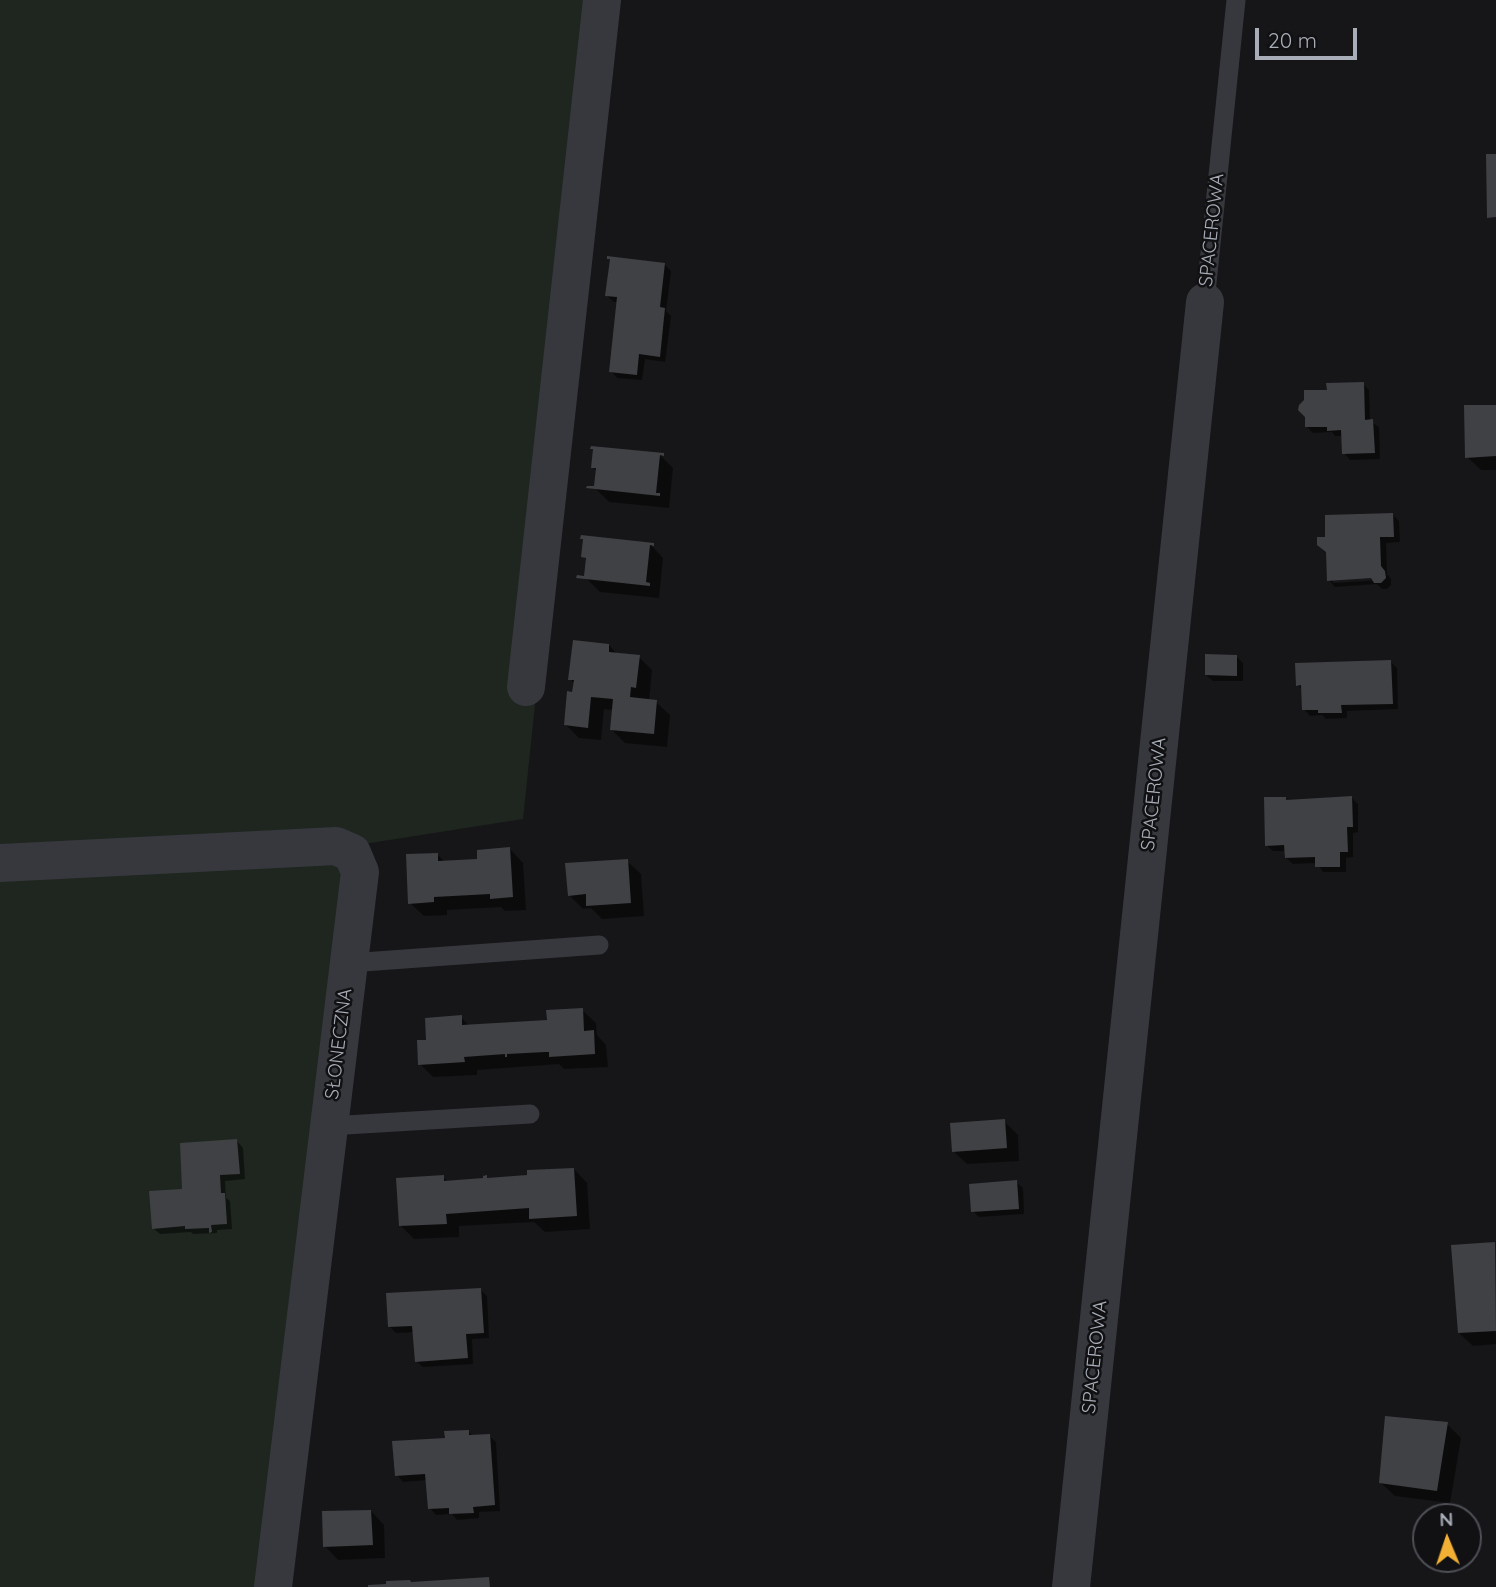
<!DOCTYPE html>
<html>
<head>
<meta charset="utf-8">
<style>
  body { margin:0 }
  #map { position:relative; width:1496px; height:1587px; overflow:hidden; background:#161618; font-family:Quicksand,sans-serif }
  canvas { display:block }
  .north { position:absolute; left:1412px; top:1503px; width:70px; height:70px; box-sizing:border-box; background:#111113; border:2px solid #4d4f55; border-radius:50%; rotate:358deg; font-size:19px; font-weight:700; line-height:28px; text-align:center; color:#a8adb8 }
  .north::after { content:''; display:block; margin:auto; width:24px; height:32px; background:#f2b134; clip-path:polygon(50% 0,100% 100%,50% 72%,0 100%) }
  .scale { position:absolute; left:1255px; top:28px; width:102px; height:32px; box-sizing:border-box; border:4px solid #a8adb8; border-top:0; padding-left:9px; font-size:21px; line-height:24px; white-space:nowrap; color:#a8adb8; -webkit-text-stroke:5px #111113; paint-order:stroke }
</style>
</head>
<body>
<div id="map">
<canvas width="1496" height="1587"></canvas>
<div class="north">N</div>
<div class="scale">20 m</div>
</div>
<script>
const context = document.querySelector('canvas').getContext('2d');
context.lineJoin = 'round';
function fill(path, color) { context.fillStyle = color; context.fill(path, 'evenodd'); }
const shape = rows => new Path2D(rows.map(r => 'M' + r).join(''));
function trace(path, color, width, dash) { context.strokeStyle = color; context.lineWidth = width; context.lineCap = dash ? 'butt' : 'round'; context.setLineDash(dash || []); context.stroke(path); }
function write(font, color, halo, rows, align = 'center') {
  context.font = font + ' Quicksand,sans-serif'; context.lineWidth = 5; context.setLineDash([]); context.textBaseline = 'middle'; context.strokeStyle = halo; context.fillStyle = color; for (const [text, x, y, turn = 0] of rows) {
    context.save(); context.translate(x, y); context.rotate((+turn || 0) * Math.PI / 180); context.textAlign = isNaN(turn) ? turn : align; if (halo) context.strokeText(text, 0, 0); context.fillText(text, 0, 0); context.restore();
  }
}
fill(shape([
  [0,0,609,0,523,819,364,844,255,1587,0,1587]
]), '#1e261f');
fill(shape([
  [664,264,671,271,666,311,671,316,665,362,645,359,642,380,617,378,611,371,618,302,614,302,607,296],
  [1363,384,1369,390,1370,421,1379,427,1380,459,1350,460,1344,453,1343,436,1335,436,1332,432,1313,433,1307,427,1328,391],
  [1496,406,1496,470,1481,470,1467,457],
  [659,454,673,468,669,508,609,502,596,489,597,472,593,467],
  [1393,515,1399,521,1400,542,1386,543,1387,574,1391,579,1391,585,1387,589,1382,589,1377,584,1335,587,1329,580],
  [1379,576,1379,580,1333,583,1333,579],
  [650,544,663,558,659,598,600,592,586,578,588,561,583,556],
  [609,645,618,655,639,657,652,670,649,701,656,702,670,715,667,747,625,743,611,729,613,710,604,709,601,740,579,738,566,725,575,684,570,679],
  [1237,657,1243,663,1243,681,1213,681,1206,675],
  [1391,662,1397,668,1398,709,1347,711,1347,718,1326,719,1322,715,1310,716,1304,709,1303,690,1297,685],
  [1352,798,1358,804,1358,832,1353,833,1353,857,1346,858,1346,872,1323,872,1317,863,1293,864,1286,858,1286,851,1273,851,1266,845,1285,799,1288,802],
  [510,849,523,863,526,910,505,911,501,907,447,910,447,915,424,916,410,903,437,854,445,862,479,861],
  [627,861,641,874,644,916,602,919,591,908,583,909,569,895],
  [582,1010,596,1023,597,1035,606,1045,608,1067,564,1069,559,1064,477,1070,477,1075,433,1077,420,1064,428,1042,461,1017,470,1027,549,1022],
  [1004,1121,1018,1135,1019,1161,967,1164,953,1151],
  [237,1141,243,1148,245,1179,225,1181,226,1198,230,1201,232,1229,217,1230,217,1233,193,1234,191,1232,160,1234,153,1228,184,1191],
  [574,1169,587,1183,590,1229,545,1232,534,1222,459,1226,459,1237,414,1239,401,1226,443,1177,448,1182,485,1180,487,1177,489,1180,529,1177],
  [1016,1182,1023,1188,1024,1214,979,1217,973,1211],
  [1494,1244,1496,1344,1473,1346,1459,1333],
  [480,1289,487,1296,489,1338,472,1339,473,1364,423,1367,416,1361,415,1332,396,1333,390,1327],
  [1447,1424,1461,1438,1450,1503,1395,1496,1381,1483],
  [468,1431,474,1437,489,1436,496,1442,500,1511,479,1512,479,1518,457,1520,452,1514,436,1515,430,1508,428,1480,403,1482,397,1475,447,1440],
  [371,1511,384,1525,385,1558,338,1560,325,1546]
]), '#0007');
fill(shape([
  [1486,154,1496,154,1496,217,1487,218],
  [607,256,665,263,660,307,665,308,660,357,639,354,637,375,609,372,617,297,605,296,610,259,607,259],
  [1364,382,1365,420,1373,419,1375,453,1342,454,1341,430,1327,431,1327,427,1305,427,1305,417,1298,410,1299,405,1304,400,1304,390,1327,390,1326,383],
  [1464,405,1496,405,1496,456,1465,458],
  [591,446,664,453,664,456,660,455,656,493,660,493,660,496,586,488,587,486,594,486,596,468,591,468,593,449,590,449],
  [1393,513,1394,537,1380,537,1381,566,1385,571,1386,578,1381,583,1374,583,1371,578,1327,581,1326,552,1317,545,1317,537,1325,537,1325,515],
  [581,535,654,543,654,546,650,545,646,582,650,583,650,586,576,578,577,575,584,576,586,558,581,557,583,539,580,539],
  [573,640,609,644,609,652,640,655,636,688,631,687,630,697,657,700,654,734,610,730,613,699,591,697,588,728,564,725,567,691,572,692,574,680,568,680],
  [1205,654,1237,655,1237,676,1205,675],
  [1391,660,1393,704,1341,705,1342,713,1318,713,1318,710,1302,710,1301,685,1296,686,1295,663],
  [1352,796,1353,827,1347,827,1348,852,1340,852,1340,867,1315,867,1315,857,1285,858,1284,845,1265,846,1264,797,1286,797,1286,800],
  [510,847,513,897,490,899,490,894,434,897,434,902,408,904,406,854,438,853,438,861,477,859,477,850],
  [628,859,631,903,586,906,586,894,568,896,565,863],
  [583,1008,584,1031,594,1030,595,1054,549,1057,549,1052,545,1052,507,1054,507,1057,505,1057,505,1054,464,1057,465,1062,418,1065,417,1040,426,1040,425,1018,462,1015,462,1025,547,1020,546,1010],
  [1005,1119,1007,1148,952,1152,950,1123],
  [237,1139,240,1174,220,1175,221,1193,225,1193,227,1224,211,1225,212,1232,209,1233,209,1228,185,1229,185,1226,152,1229,149,1191,182,1189,180,1143],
  [574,1168,577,1216,529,1219,529,1208,446,1214,447,1224,399,1226,396,1178,444,1175,444,1181,483,1178,483,1176,487,1175,487,1178,527,1175,527,1170],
  [1017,1180,1019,1209,971,1212,969,1184],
  [1495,1242,1496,1331,1458,1333,1451,1245],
  [481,1288,484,1333,466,1334,468,1358,415,1362,412,1326,388,1327,386,1293],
  [1385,1416,1448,1422,1437,1491,1379,1483],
  [469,1430,469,1435,490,1434,495,1505,473,1507,474,1513,449,1514,449,1508,428,1509,425,1474,395,1476,392,1441,445,1438,444,1431],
  [371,1510,373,1545,323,1547,322,1511],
  [489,1577,490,1587,368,1587,368,1585,386,1584,386,1581,410,1580,411,1582]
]), '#404145');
trace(shape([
  [1205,302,1236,0],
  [349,963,599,945],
  [329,1126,530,1114]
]), '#37383d', 19);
trace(shape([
  [526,687,602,0],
  [0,863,336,846,352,853,360,872,273,1587],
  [1071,1587,1205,302]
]), '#37383d', 38);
write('19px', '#a8adb8', '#111113', [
  ["SPACEROWA",1212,230,-84],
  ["SPACEROWA",1154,794,-84],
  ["SŁONECZNA",339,1044,-83],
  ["SPACEROWA",1095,1357,-84]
]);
</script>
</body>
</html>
